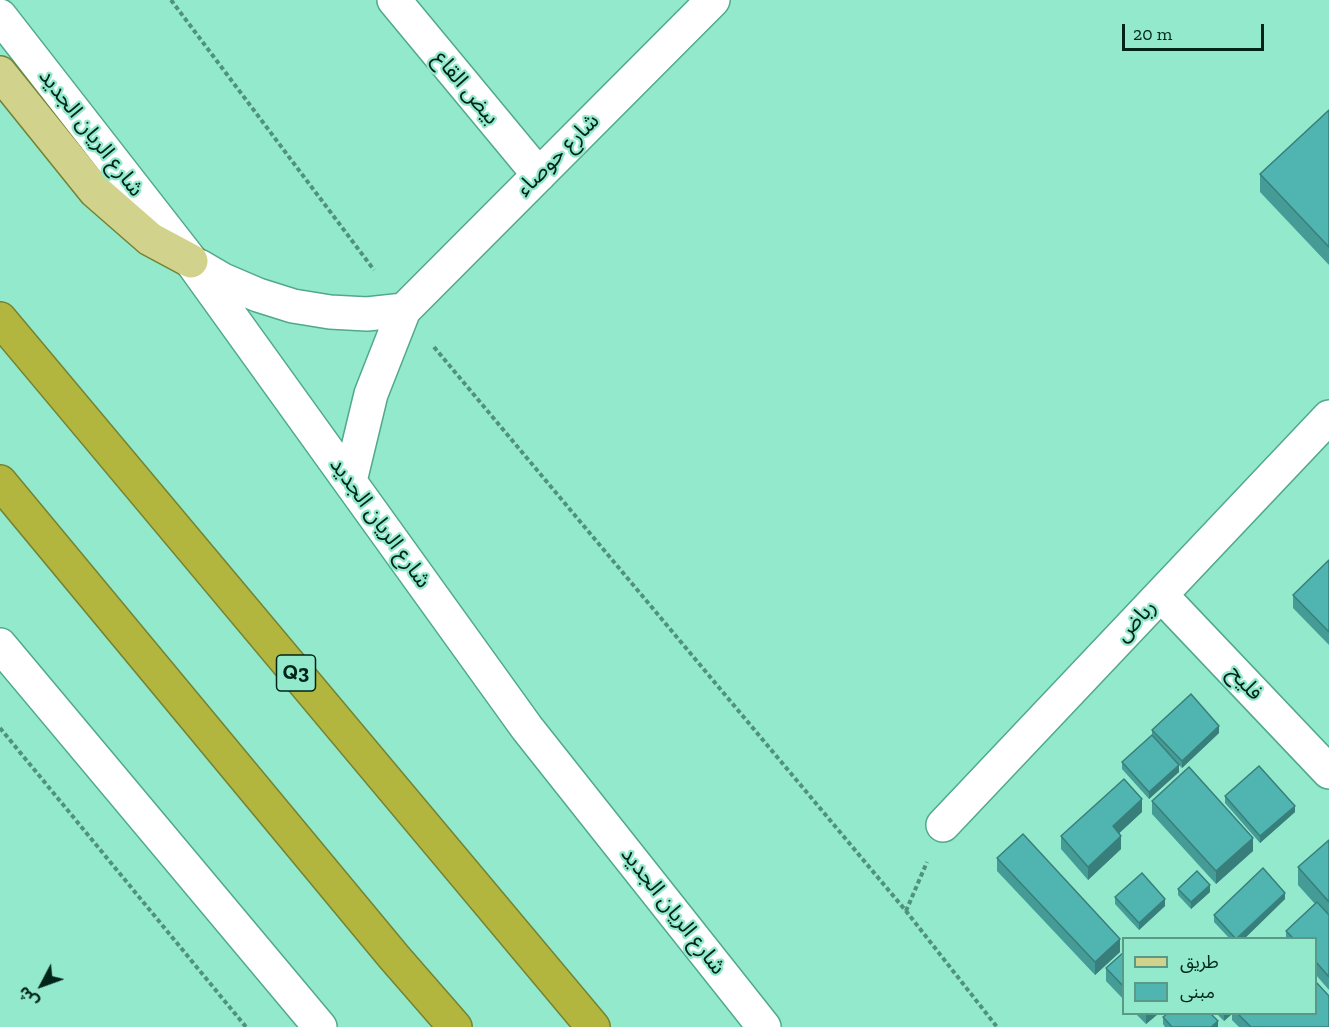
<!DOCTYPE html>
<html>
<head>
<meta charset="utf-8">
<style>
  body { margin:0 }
  #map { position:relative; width:1329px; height:1027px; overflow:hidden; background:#92e9cc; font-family:"Zilla Slab","Noto Sans Arabic",serif }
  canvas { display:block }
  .legend { position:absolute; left:1122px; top:937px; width:195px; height:78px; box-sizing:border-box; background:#92e9cc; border:2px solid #589a85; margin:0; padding:8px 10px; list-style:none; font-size:18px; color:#00241a }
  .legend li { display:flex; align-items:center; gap:12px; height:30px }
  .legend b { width:30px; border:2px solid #589a85 }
  .north { position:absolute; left:12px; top:955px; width:60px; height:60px; -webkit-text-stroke:4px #92e9cc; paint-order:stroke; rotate:229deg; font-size:16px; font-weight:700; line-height:24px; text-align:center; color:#00241a }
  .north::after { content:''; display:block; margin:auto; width:21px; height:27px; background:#00241a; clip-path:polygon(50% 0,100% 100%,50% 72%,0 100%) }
  .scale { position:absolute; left:1122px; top:24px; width:142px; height:27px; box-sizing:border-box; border:3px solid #00241a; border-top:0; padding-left:8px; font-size:18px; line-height:21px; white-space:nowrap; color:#00241a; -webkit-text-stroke:4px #92e9cc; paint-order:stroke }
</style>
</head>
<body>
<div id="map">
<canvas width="1329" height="1027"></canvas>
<ul class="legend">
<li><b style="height:8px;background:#d1d38c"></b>طريق</li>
<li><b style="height:16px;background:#50b5b0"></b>مبنى</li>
</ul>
<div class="north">ش</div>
<div class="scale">20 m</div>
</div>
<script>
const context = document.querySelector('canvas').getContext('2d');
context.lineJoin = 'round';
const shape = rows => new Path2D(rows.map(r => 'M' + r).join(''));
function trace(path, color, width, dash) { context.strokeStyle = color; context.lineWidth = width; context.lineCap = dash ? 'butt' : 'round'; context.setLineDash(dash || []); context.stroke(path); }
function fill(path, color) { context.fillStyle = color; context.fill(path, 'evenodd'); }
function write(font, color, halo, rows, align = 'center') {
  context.font = font + ' "Zilla Slab","Noto Sans Arabic",serif'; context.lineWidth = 4.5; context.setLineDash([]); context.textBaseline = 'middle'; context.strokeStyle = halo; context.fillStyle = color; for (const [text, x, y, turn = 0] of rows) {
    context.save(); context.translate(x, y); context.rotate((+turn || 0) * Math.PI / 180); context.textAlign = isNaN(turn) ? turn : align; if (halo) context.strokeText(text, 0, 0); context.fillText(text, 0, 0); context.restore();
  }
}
const minor = shape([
  [394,0,539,175],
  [0,16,191,261,527,728,764,1027],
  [199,266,223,280,258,295,293,306,330,312,367,314,404,310],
  [350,481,371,394,404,310,713,0],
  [1161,595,1329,772],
  [0,645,320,1027],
  [943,825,1329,417]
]);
const major = shape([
  [0,73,95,191,150,239,191,261]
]);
const highway = shape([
  [0,319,593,1027],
  [0,482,394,957,455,1027]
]);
trace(minor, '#51a88e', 36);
trace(major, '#748332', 36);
trace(highway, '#748332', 36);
trace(shape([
  [171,0,374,270],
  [434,347,906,911,997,1027],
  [0,728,246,1027],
  [906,911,927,862]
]), '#51927d', 4, [4.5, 3]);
trace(minor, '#fff', 33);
trace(major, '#d1d38c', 33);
trace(highway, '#b2b63f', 33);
fill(shape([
  [1329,110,1329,265,1260,192,1260,174],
  [1329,560,1329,645,1293,608,1293,595],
  [1152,730,1219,733,1182,768,1174,760,1179,772,1149,799,1122,769,1122,762,1152,736],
  [1225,796,1295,812,1260,843,1225,803],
  [1152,801,1253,851,1216,884,1152,814],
  [1142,812,1119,833,1121,849,1088,880,1061,849,1061,836],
  [1329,840,1329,990,1316,975,1316,939,1286,939,1286,931,1315,904,1298,885,1298,867],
  [997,858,1120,952,1095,975,997,871],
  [1178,889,1210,892,1191,909,1178,895],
  [1115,897,1165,906,1139,930,1115,904],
  [1285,899,1244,939,1230,939,1214,922,1214,915],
  [1124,952,1124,1000,1106,981,1106,968],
  [1136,1014,1158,1014,1146,1024],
  [1217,1014,1316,1014,1329,1027,1239,1027,1232,1020,1232,1014,1224,1021],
  [1163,1017,1218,1027,1165,1027,1163,1024]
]), '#459c97');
fill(shape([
  [1219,726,1219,733,1182,768,1182,761],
  [1179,765,1179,772,1149,799,1149,792],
  [1142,799,1142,812,1113,839,1113,826],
  [1295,806,1295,812,1260,843,1260,836],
  [1121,836,1121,849,1088,880,1088,867],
  [1253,838,1253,851,1216,884,1216,871],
  [1210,885,1210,892,1191,909,1191,902],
  [1285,893,1285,899,1244,939,1237,939],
  [1165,899,1165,906,1139,930,1139,923],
  [1120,939,1120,952,1095,975,1095,962],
  [1146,1014,1158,1014,1146,1024],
  [1224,1014,1232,1014,1224,1021],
  [1218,1021,1218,1027,1211,1027]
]), '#387f7b');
const building = shape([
  [1329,110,1329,247,1260,174,1329,110],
  [1329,560,1329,632,1293,595,1329,560],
  [1191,694,1219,726,1182,761,1152,730,1191,694],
  [1152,735,1179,765,1149,792,1122,762,1152,735],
  [1259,766,1295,806,1260,836,1225,796,1259,766],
  [1189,767,1253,838,1216,871,1152,801,1189,767],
  [1124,779,1142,799,1113,826,1121,836,1088,867,1061,836,1124,779],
  [1023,834,1120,939,1095,962,997,858,1023,834],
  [1329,840,1329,902,1298,867,1329,840],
  [1263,868,1285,893,1236,939,1214,915,1263,868],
  [1197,871,1210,885,1191,902,1178,889,1197,871],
  [1142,873,1165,899,1139,923,1115,897,1142,873],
  [1317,902,1329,915,1329,977,1316,962,1316,939,1294,939,1286,931,1317,902],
  [1124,952,1124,987,1106,968,1124,952],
  [1316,982,1329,996,1329,1027,1251,1027,1238,1014,1316,1014,1316,982],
  [1167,1014,1211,1014,1218,1021,1211,1027,1172,1027,1163,1017,1167,1014]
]);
fill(building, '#50b5b0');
trace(building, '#387f7b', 1.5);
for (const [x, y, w] of [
  [296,673,39]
]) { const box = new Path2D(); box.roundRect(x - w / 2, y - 18, w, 36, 4.5); context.fillStyle = '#92e9cc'; context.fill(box); trace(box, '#00241a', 1.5); }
write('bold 21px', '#00241a', null, [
  ["Q3",296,673]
]);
write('22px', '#00241a', '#92e9cc', [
  ["بيض القاع",466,88,50],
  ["شارع الريان الجديد",91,133,52],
  ["شارع حوصاء",558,155,-45],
  ["شارع الريان الجديد",380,523,54],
  ["رباض",1136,621,-47],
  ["فليح",1245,683,47],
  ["شارع الريان الجديد",673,911,52]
]);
</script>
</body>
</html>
